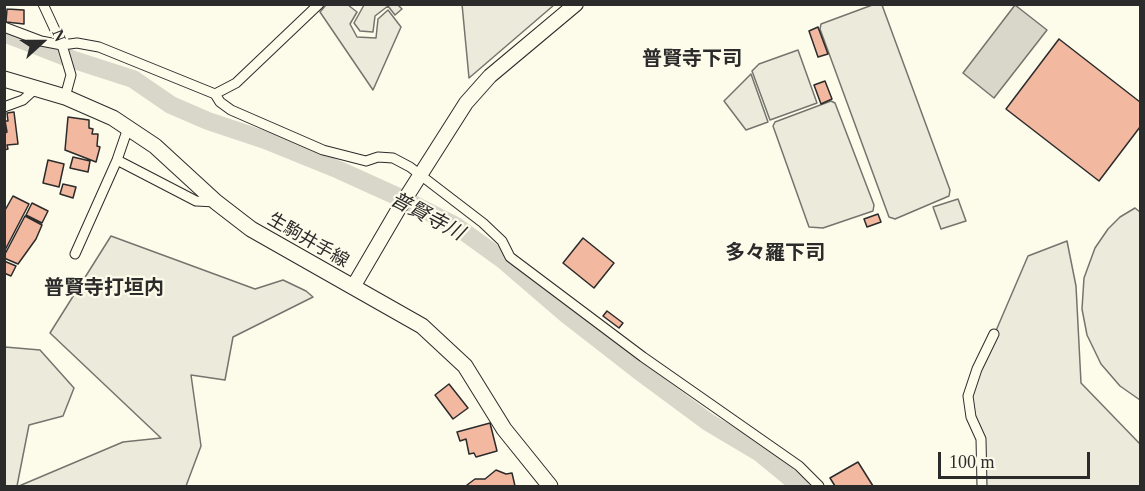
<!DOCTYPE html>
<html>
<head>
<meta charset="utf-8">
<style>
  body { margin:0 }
  #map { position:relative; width:1145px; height:491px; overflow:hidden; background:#fdfbea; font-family:Georgia,serif }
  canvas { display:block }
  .frame { position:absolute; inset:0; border:6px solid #2b2b2b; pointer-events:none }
  .north { position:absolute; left:12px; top:12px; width:60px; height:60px; -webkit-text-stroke:4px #fdfbea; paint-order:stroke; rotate:69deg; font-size:16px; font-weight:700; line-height:24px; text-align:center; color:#2b2b2b }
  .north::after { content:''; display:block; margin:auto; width:21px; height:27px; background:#2b2b2b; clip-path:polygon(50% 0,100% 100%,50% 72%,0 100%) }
  .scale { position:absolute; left:938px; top:452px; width:152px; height:27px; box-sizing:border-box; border:3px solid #2b2b2b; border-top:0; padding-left:8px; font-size:18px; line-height:21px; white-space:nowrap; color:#2b2b2b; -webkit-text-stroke:4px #fdfbea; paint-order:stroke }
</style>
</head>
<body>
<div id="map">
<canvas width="1145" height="491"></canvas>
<div class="frame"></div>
<div class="north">N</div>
<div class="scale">100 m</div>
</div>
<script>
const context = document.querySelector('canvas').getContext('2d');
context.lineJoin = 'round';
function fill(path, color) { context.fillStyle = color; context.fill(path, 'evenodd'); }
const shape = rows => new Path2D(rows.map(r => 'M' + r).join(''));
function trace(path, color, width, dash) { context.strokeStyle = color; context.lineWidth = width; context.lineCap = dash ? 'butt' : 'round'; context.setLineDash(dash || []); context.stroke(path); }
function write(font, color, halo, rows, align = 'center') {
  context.font = font + ' Georgia,"Noto Sans JP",serif'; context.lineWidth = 4.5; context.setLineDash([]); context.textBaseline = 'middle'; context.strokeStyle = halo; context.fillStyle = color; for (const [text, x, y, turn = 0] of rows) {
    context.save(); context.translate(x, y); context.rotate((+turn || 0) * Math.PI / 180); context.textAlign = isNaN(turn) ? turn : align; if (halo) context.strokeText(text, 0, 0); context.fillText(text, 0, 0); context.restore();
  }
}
const green = shape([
  [462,4,554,4,554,5,469,78,462,4],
  [875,4,882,5,950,190,949,196,895,219,889,217,820,29,821,24,875,4],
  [326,5,348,5,357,12,350,24,357,37,376,38,378,19,388,10,401,27,373,90,320,12,326,5],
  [798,50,817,103,770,120,752,71,759,64,798,50],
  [751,74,768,122,746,130,724,101,751,74],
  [831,101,835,103,874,205,873,211,823,228,809,227,773,126,775,122,831,101],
  [958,199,966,221,941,229,933,207,958,199],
  [1135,208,1140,212,1140,400,1120,386,1101,364,1087,335,1082,309,1084,278,1095,248,1108,229,1120,217,1135,208],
  [111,236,255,289,283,280,306,291,313,297,233,337,225,380,191,375,201,446,186,486,19,486,123,442,161,438,50,333,111,236],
  [1067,241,1076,286,1081,383,1140,444,1140,486,982,486,981,439,968,396,1028,256,1067,241],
  [5,347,40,350,74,388,63,416,29,425,17,486,5,486,5,347]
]);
fill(green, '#ecebdb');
trace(green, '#74746e', 1.5);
const parking = shape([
  [364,5,398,5,402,9,395,15,388,6,375,16,373,32,360,31,354,23,364,5]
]);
fill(parking, '#eceadb');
trace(parking, '#74746e', 1.5);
const water = shape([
  [1015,5,1047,30,994,98,963,73,1015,5]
]);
fill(water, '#d8d7c9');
trace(water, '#74746e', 1.5);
trace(shape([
  [4,33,71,59,133,79,171,105,208,121,265,140,339,170,403,199,456,226,503,260,567,315,639,371,708,422,760,453,800,486]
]), '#d8d7c9', 18);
const building = shape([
  [7,9,24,10,24,24,6,22,7,9],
  [818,27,828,54,818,57,809,31,818,27],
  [1059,39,1140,102,1140,127,1099,181,1006,109,1059,39],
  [825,81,832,99,821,104,814,85,825,81],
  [14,112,18,144,7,145,8,149,4,150,5,133,7,132,5,121,8,121,7,113,14,112],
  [68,117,89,120,89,128,93,129,92,134,98,134,97,146,100,147,96,162,65,150,68,117],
  [73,157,90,161,88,172,70,168,73,157],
  [48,160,64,164,59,187,43,183,48,160],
  [63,184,76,187,73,198,60,194,63,184],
  [13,196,29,204,4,252,4,212,13,196],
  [32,203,48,211,42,223,26,215,32,203],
  [878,214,881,222,867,227,864,219,878,214],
  [25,216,42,225,36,239,18,264,4,258,4,256,25,216],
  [583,238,614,263,594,288,563,263,583,238],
  [4,261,16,266,11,276,4,273,4,261],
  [607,311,623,323,619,328,603,316,607,311],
  [449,384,468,408,453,419,435,395,449,384],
  [490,423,497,451,476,457,474,453,469,454,466,439,460,441,457,432,490,423],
  [858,462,873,486,835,486,830,478,858,462],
  [496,470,506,474,512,473,515,486,468,486,467,485,475,479,485,479,496,470]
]);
fill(building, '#f2b8a0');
trace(building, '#2b2b2b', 1.5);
const street = shape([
  [43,4,62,45,71,75,65,97],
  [4,27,41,41,62,45,77,43,99,47,215,94,220,102,231,110,323,150,366,161,378,157,393,158,410,167,483,223,502,241,510,257,643,357,799,466,819,486],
  [215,94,236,83,319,4],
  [4,107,23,100,35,89],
  [117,160,196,201,216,202],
  [75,254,117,160,128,128],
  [982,486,981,439,971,417,968,396,977,369,994,334]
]);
const secondary = shape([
  [353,287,398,210,466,103,490,76,576,4]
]);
const primary = shape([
  [4,79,65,97,113,118,155,146,216,202,251,229,422,326,465,366,504,429,550,486]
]);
trace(street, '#2b2b2b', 11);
trace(secondary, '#2b2b2b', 16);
trace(primary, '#2b2b2b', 17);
trace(street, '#fdfbea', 9);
trace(secondary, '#fdfbea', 14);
trace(primary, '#fdfbea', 15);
write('18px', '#2b2b2b', '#fdfbea', [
  ["生駒井手線",309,239,30]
]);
write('bold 20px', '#2b2b2b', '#fdfbea', [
  ["普賢寺下司",692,57],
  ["多々羅下司",775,251],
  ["普賢寺打垣内",104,286]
]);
write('italic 20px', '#2b2b2b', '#fdfbea', [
  ["普賢寺川",428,215,28]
]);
</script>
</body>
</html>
